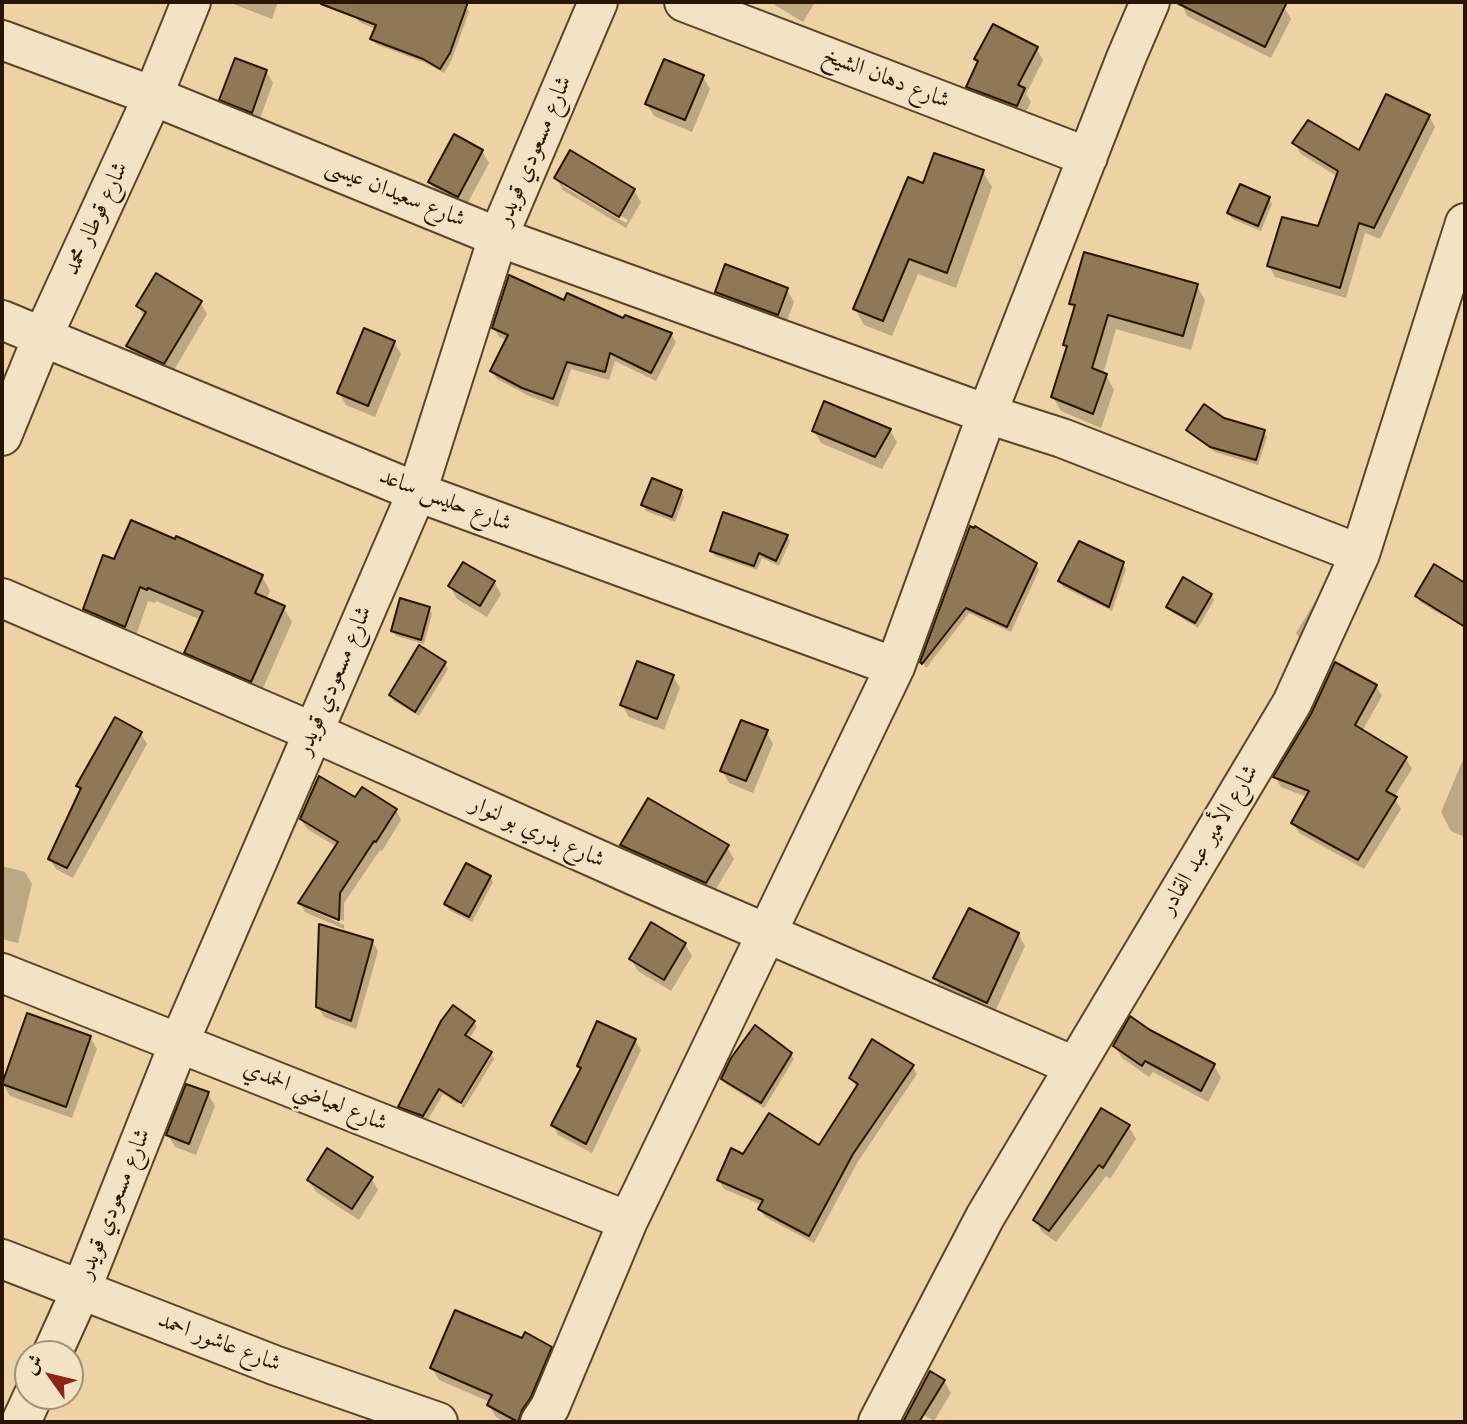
<!DOCTYPE html>
<html>
<head>
<meta charset="utf-8">
<style>
  body { margin:0 }
  #map { position:relative; width:1467px; height:1424px; overflow:hidden; background:#ecd2a4; font-family:Cardo,Amiri,serif }
  canvas { display:block }
  .frame { position:absolute; inset:0; border:4px solid #2a1600; pointer-events:none }
  .north { position:absolute; left:14px; top:1340px; width:70px; height:70px; box-sizing:border-box; background:#f3e2c4; border:2px solid #a39076; border-radius:50%; rotate:304deg; font-size:19px; font-weight:700; line-height:28px; text-align:center; color:#2a1600 }
  .north::after { content:''; display:block; margin:auto; width:24px; height:32px; background:#8f2418; clip-path:polygon(50% 0,100% 100%,50% 72%,0 100%) }
</style>
</head>
<body>
<div id="map">
<canvas width="1467" height="1424"></canvas>
<div class="frame"></div>
<div class="north">ش</div>
</div>
<script>
const context = document.querySelector('canvas').getContext('2d');
context.lineJoin = 'round';
function fill(path, color) { context.fillStyle = color; context.fill(path, 'evenodd'); }
const shape = rows => new Path2D(rows.map(r => 'M' + r).join(''));
function trace(path, color, width, dash) { context.strokeStyle = color; context.lineWidth = width; context.lineCap = dash ? 'butt' : 'round'; context.setLineDash(dash || []); context.stroke(path); }
function write(font, color, halo, rows, align = 'center') {
  context.font = font + ' Cardo,Amiri,serif'; context.lineWidth = 5; context.setLineDash([]); context.textBaseline = 'middle'; context.strokeStyle = halo; context.fillStyle = color; for (const [text, x, y, turn = 0] of rows) {
    context.save(); context.translate(x, y); context.rotate((+turn || 0) * Math.PI / 180); context.textAlign = isNaN(turn) ? turn : align; if (halo) context.strokeText(text, 0, 0); context.fillText(text, 0, 0); context.restore();
  }
}
fill(shape([
  [228,2,278,2,272,19],
  [362,2,453,2,466,6,469,12,452,59,444,73,428,64,376,44,372,39,376,29,359,22,356,17],
  [773,2,815,2,803,22,775,5],
  [1181,2,1274,2,1284,7,1291,19,1271,58,1187,16],
  [1036,48,1043,60,1026,94,1031,102,1023,117,975,99,968,87,979,64,976,59],
  [665,61,703,77,710,89,692,132,654,116,647,104],
  [266,71,273,83,258,124,228,112,221,99],
  [1429,116,1435,127,1380,239,1365,233,1346,298,1275,277,1269,266,1320,228,1338,177,1301,154,1294,143,1359,153],
  [482,151,489,163,465,208,437,194,430,182],
  [983,172,992,187,956,288,918,274,892,336,864,325,855,309,924,185],
  [556,178,634,190,641,202,626,228,563,190],
  [563,182,628,220,626,223,563,186],
  [1269,199,1272,204,1261,231,1232,219,1229,213],
  [1197,286,1205,300,1191,350,1116,329,1103,374,1106,375,1114,390,1101,428,1061,411,1053,397,1067,349,1065,345,1075,311,1071,303],
  [787,290,794,302,785,326,724,304,717,292],
  [200,302,207,314,171,375,135,358,128,346,144,317,138,306],
  [565,302,671,334,676,342,656,381,615,361,609,380,571,369,558,407,529,396,497,379,492,371,507,340,499,337,494,328],
  [394,342,401,354,375,417,346,405,339,393],
  [1223,420,1264,432,1267,437,1258,465,1215,452,1192,435,1188,430],
  [890,430,897,442,882,469,821,443,814,431],
  [681,491,684,497,675,522,646,511,643,505],
  [971,528,1036,564,1039,570,1011,632,969,613,926,668,922,662],
  [787,536,790,541,779,566,762,558,757,570,715,556,712,550],
  [115,561,262,576,270,591,266,600,284,608,292,622,260,695,195,667,186,653,201,620,156,601,155,603,148,601,134,641,94,624,85,609],
  [1122,563,1126,569,1112,611,1063,587,1060,581],
  [494,582,501,594,487,617,457,599,450,586],
  [1461,586,1443,616,1420,602,1417,596],
  [1211,595,1214,600,1198,628,1172,612,1168,607],
  [1316,600,1322,610,1303,645,1296,633],
  [429,608,432,614,424,644,396,636,393,631],
  [445,663,448,669,419,716,394,701,391,695],
  [673,676,680,688,664,730,629,717,622,705],
  [1376,686,1382,696,1362,731,1406,759,1412,769,1394,797,1401,809,1364,869,1299,833,1293,823,1307,797,1281,787,1275,777],
  [766,731,773,744,753,793,729,783,722,770],
  [141,734,147,744,73,878,56,869,50,859,81,792,78,786],
  [1465,755,1465,837,1451,831,1441,812],
  [356,799,396,810,401,820,382,851,380,850,344,903,344,921,307,905,307,908,344,925,344,929,305,912,300,903,337,847,307,829,301,819],
  [622,845,727,847,734,859,713,894,628,857],
  [2,866,25,872,32,884,18,943,2,939],
  [490,877,493,882,472,922,449,910,446,904],
  [1018,934,1025,946,994,1014,942,990,935,978],
  [372,941,378,951,356,1029,324,1017,318,1007],
  [685,944,692,956,671,991,638,971,631,959],
  [474,1022,477,1027,468,1040,489,1053,458,1104,443,1094,427,1121,404,1112,400,1106],
  [1149,1031,1214,1065,1221,1078,1208,1102,1153,1072,1149,1077,1122,1058,1115,1046],
  [90,1037,97,1049,72,1118,10,1096,3,1084],
  [635,1040,641,1050,592,1153,558,1135,553,1125,582,1071,579,1065],
  [790,1054,794,1059,764,1108,726,1084,723,1079],
  [492,1055,494,1059,464,1108,461,1106],
  [912,1066,917,1074,857,1163,814,1243,765,1217,760,1209,762,1205,724,1189,719,1180,820,1147,857,1088,851,1078],
  [208,1094,215,1106,196,1155,175,1147,168,1135],
  [1129,1127,1136,1139,1110,1179,1106,1176,1056,1242,1042,1232,1035,1220],
  [371,1178,378,1190,359,1220,316,1192,309,1180],
  [523,1340,550,1348,557,1360,528,1422,505,1422,496,1417,489,1405,490,1402,439,1380,432,1368],
  [944,1381,951,1393,934,1421,922,1414]
]), '#0003');
const building = shape([
  [321,2,468,2,450,53,440,69,423,59,370,39,376,25,321,4,321,2],
  [1175,2,1287,2,1265,47,1175,2],
  [993,24,1038,47,1018,85,1025,88,1017,106,966,87,978,61,974,59,993,24],
  [235,58,267,70,252,113,219,100,235,58],
  [664,59,704,75,685,120,645,104,664,59],
  [1386,94,1430,115,1374,228,1359,223,1340,288,1267,266,1282,217,1318,226,1338,171,1292,143,1308,120,1359,150,1386,94],
  [454,134,483,150,458,197,428,182,454,134],
  [570,150,635,189,619,217,554,178,570,150],
  [934,153,984,170,947,273,909,259,883,321,853,309,908,177,923,183,934,153],
  [1240,184,1270,197,1258,226,1227,213,1240,184],
  [1084,252,1198,284,1183,336,1108,315,1092,368,1107,374,1093,414,1051,397,1067,346,1063,345,1075,305,1069,304,1084,252],
  [725,264,788,288,778,315,715,292,725,264],
  [156,273,202,301,164,364,126,346,146,312,136,306,156,273],
  [509,275,564,300,567,293,623,318,625,315,672,333,651,373,610,353,605,372,567,362,553,399,522,388,490,371,508,335,492,328,509,275],
  [364,328,395,341,368,406,337,393,364,328],
  [824,401,891,429,875,457,812,431,824,401],
  [1204,404,1224,418,1265,430,1256,460,1210,447,1186,430,1204,404],
  [652,478,682,490,672,517,641,505,652,478],
  [723,512,788,535,776,561,759,553,754,566,710,551,723,512],
  [131,520,175,539,176,536,263,575,255,593,285,606,251,682,184,653,203,611,148,588,147,590,140,587,125,627,83,609,103,555,114,559,131,520],
  [970,526,974,528,975,526,1037,563,1007,627,966,608,922,664,920,662,970,526],
  [1079,541,1124,562,1109,607,1058,581,1079,541],
  [463,562,495,581,480,606,448,586,463,562],
  [1434,564,1465,583,1465,627,1415,596,1434,564],
  [1183,577,1212,594,1195,623,1166,607,1183,577],
  [400,598,430,607,421,640,391,631,400,598],
  [419,645,446,662,415,712,389,695,419,645],
  [637,661,674,675,657,719,620,705,637,661],
  [1335,662,1377,685,1355,725,1407,757,1386,791,1397,797,1358,860,1291,823,1309,791,1273,777,1311,714,1335,662],
  [115,717,142,732,67,868,48,859,81,788,76,786,115,717],
  [741,720,768,730,746,781,720,771,741,720],
  [319,776,355,797,362,787,397,809,376,842,374,841,340,893,339,920,298,903,338,842,300,819,319,776],
  [648,798,729,845,706,883,620,845,648,798],
  [466,863,491,876,469,917,444,904,466,863],
  [969,908,1019,933,987,1003,933,978,969,908],
  [651,922,686,943,664,980,629,959,651,922],
  [319,924,373,940,351,1021,316,1007,319,924],
  [453,1005,475,1021,465,1035,492,1052,461,1103,439,1089,423,1116,398,1107,441,1021,453,1005],
  [27,1013,91,1036,66,1107,2,1084,27,1013],
  [1130,1016,1150,1030,1215,1064,1201,1091,1145,1061,1142,1066,1113,1046,1130,1016],
  [597,1021,636,1039,586,1144,551,1125,581,1068,577,1066,597,1021],
  [755,1025,792,1053,761,1103,721,1079,731,1058,755,1025],
  [872,1039,914,1065,853,1154,809,1236,758,1209,763,1200,717,1180,731,1148,743,1154,769,1113,819,1145,858,1084,849,1078,872,1039],
  [186,1084,209,1092,189,1144,166,1135,186,1084],
  [1101,1108,1130,1125,1103,1168,1099,1165,1049,1231,1033,1220,1101,1108],
  [327,1148,373,1177,352,1209,307,1180,327,1148],
  [455,1310,522,1338,525,1332,552,1347,531,1397,522,1410,518,1422,487,1405,492,1395,430,1368,455,1310],
  [930,1371,945,1380,919,1422,903,1422,930,1371]
]);
fill(building, '#8f7855');
trace(building, '#2a1600', 2);
const minor = shape([
  [684,2,1088,157],
  [2,40,153,96,498,237,987,414,1062,438,1360,554],
  [2,320,417,492,895,667],
  [2,436,42,338,153,96,191,2],
  [2,598,313,732,671,892,1074,1066],
  [2,973,628,1221],
  [2,1259,274,1365,438,1422],
  [52,1354,81,1290,179,1043,417,492,498,237,598,2],
  [21,1422,33,1396],
  [540,1422,550,1407,628,1221,895,667,987,414,1126,58,1150,2],
  [878,1422,985,1217,1292,703,1360,554,1465,223]
]);
trace(minor, '#5a4529', 42);
trace(minor, '#f3e2c4', 38);
write('23px', '#2a1600', '#f3e2c4', [
  ["شارع دهان الشيخ",886,79,21],
  ["شارع مسعودي قويدر",535,151,-67],
  ["شارع سعيدان عيسى",395,194,22],
  ["شارع قوطار محمد",97,219,-65],
  ["شارع حليس ساعد",445,501,21],
  ["شارع مسعودي قويدر",335,681,-67],
  ["شارع بدري بو لنوار",537,833,24],
  ["شارع الأمير عبد القادر",1210,840,-59],
  ["شارع لعياضي الحمدي",315,1097,22],
  ["شارع مسعودي قويدر",115,1204,-68],
  ["شارع عاشور احمد",219,1343,21]
]);
</script>
</body>
</html>
